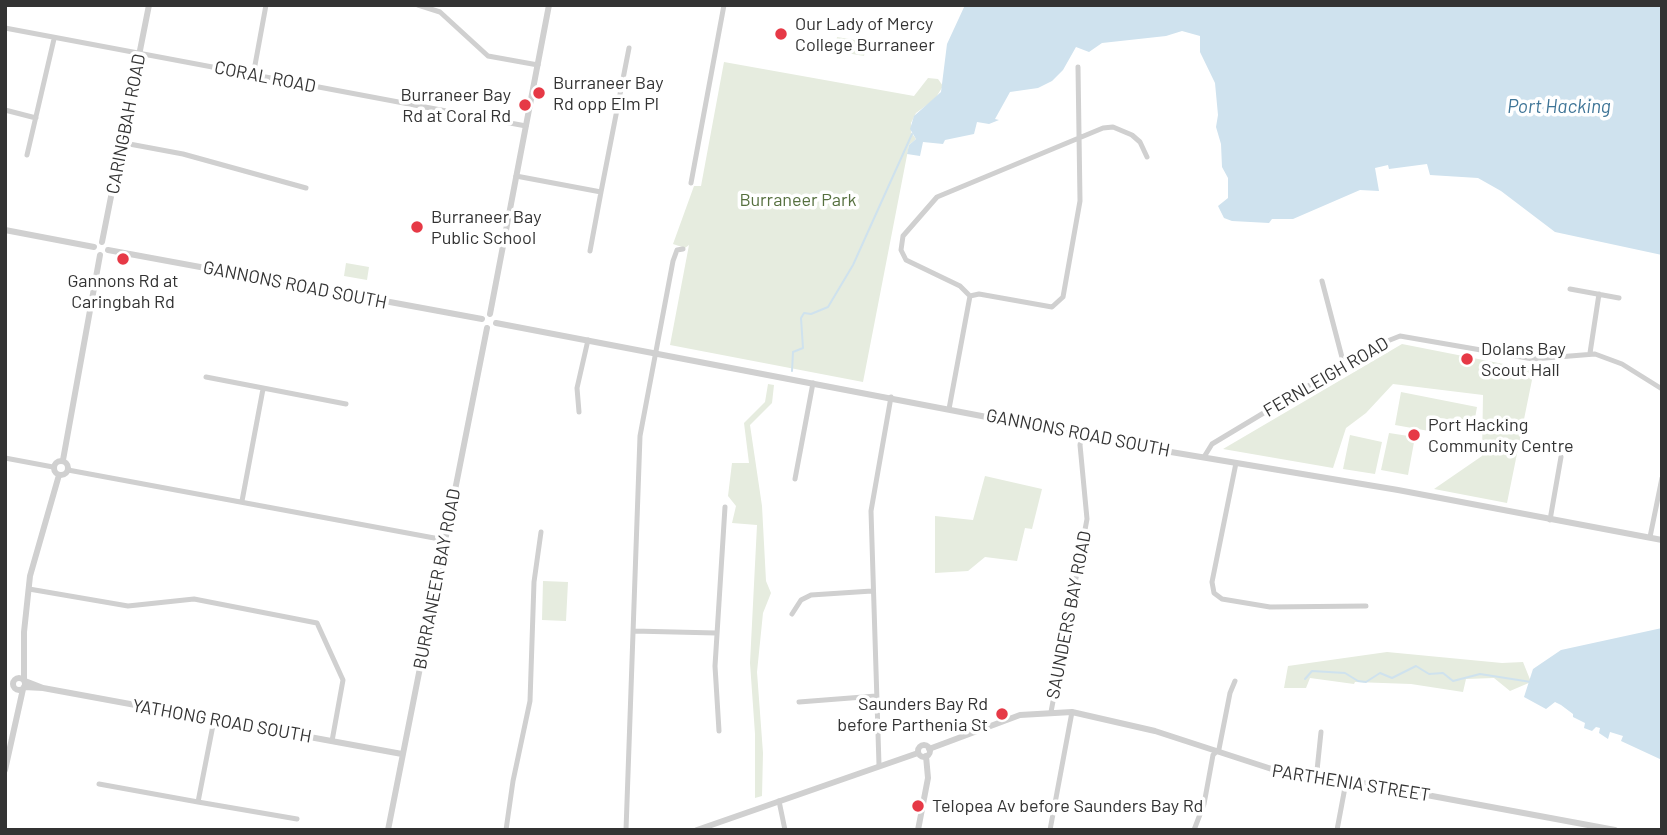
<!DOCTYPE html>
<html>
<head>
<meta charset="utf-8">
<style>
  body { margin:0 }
  #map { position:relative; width:1667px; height:835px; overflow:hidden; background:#fff; font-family:Barlow,sans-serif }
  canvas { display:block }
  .frame { position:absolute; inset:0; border:7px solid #333; pointer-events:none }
</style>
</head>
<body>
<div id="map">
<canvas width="1667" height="835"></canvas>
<div class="frame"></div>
</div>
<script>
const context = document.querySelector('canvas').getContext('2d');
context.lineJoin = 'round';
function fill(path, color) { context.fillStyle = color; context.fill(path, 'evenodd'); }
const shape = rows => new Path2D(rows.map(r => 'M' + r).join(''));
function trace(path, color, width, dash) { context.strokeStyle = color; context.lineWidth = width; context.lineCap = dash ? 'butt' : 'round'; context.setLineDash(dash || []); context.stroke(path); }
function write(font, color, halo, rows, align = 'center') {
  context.font = font + ' Barlow,sans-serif'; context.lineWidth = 7; context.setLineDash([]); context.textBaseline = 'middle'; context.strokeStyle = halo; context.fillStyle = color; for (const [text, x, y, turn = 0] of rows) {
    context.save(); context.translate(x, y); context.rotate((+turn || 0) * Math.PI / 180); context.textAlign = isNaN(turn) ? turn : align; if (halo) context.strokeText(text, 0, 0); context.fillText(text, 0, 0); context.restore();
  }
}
fill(shape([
  [837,37,867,42,864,56,835,51],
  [724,62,914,96,928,78,938,79,943,86,935,99,916,113,911,123,911,132,916,139,909,145,863,382,670,345,689,245,685,248,673,244,694,186,701,186],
  [346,263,369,267,367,280,344,276],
  [1402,344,1534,370,1507,503,1434,489,1482,456,1483,395,1393,384,1366,413,1346,428,1333,468,1223,449],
  [768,384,774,385,772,403,750,425,762,506,766,581,771,593,763,613,757,672,763,753,762,796,755,798,755,734,750,663,757,525,732,523,736,506,728,496,732,463,749,463,744,423,765,402],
  [1401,392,1477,407,1474,424,1440,418,1439,423,1431,421,1429,431,1395,425],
  [1389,433,1415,437,1408,475,1381,470],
  [1350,435,1382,442,1375,474,1343,469],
  [985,476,1042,489,1032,529,1025,528,1017,561,985,557,968,571,935,573,935,516,973,520],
  [543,581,568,582,566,621,542,620],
  [1387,652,1502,663,1523,662,1531,682,1510,691,1494,678,1466,679,1463,692,1411,684,1355,682,1354,684,1310,678,1306,688,1284,688,1288,666]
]), '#e6ecdf');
fill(shape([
  [965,5,1662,5,1662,255,1555,232,1501,191,1478,178,1430,175,1427,164,1389,169,1388,165,1375,168,1379,191,1360,190,1293,219,1272,219,1269,223,1232,221,1224,218,1218,206,1228,198,1228,178,1222,167,1221,144,1216,127,1218,115,1215,83,1200,52,1200,36,1182,31,1166,36,1102,43,1089,52,1076,47,1063,70,1052,81,1038,88,1010,92,995,119,999,120,989,124,977,122,974,134,945,140,943,144,923,142,920,156,907,154,909,145,916,139,910,129,914,116,941,92,947,44],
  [1662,628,1662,760,1621,741,1623,736,1610,732,1608,739,1599,733,1600,728,1596,727,1592,731,1584,728,1585,723,1573,717,1573,714,1561,705,1555,702,1546,709,1524,697,1533,669,1561,650]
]), '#cfe2ee');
trace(shape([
  [792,371,793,352,803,348,801,318,804,313,811,314,828,307,853,265,912,134],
  [1305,679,1312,671,1345,673,1358,681,1366,682,1380,673,1392,678,1416,666,1429,674,1443,673,1453,681,1480,674,1531,682]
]), '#cfe2ee', 2);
trace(shape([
  [418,5,440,12,488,56,538,65],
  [5,28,526,126],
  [253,76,266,5],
  [5,110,36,118],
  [124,143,183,154,306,188],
  [27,155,54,39],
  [516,176,601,192,629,48],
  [691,183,724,5],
  [590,251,601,192],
  [1322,281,1344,365],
  [1570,289,1619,298],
  [970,296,960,286,906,260,901,250,903,236,937,197,1103,128,1113,127,1132,135,1140,142,1147,157],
  [1590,353,1599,294],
  [206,377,346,404],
  [949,409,970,296,979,294,1052,307,1063,297,1080,201,1078,67],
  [579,412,577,388,588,340],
  [1204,457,1212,444,1375,346,1400,336,1533,359,1595,354,1622,364,1662,389],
  [5,458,53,467],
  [1236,463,1212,582,1214,593,1222,599,1270,607,1366,606],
  [68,470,445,540],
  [795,479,813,383],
  [242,501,263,389],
  [1550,520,1561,457],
  [1650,537,1662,478],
  [29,589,128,606,194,599,317,623,343,680,332,741],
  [792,614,801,600,811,595,872,591],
  [633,631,716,633],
  [799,702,876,696],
  [1051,712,1087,519,1080,445,1082,434],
  [719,731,715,666,725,507],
  [879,765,871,511,891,397],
  [1316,780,1321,732],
  [99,784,198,802,214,720],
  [779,801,785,830],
  [198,802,297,819],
  [506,830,513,781,530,701,534,582,541,532],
  [626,830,640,436,673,261,677,250,683,249],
  [1050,830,1072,712],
  [1194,830,1204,804,1213,755,1219,749,1230,693,1235,681],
  [1337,830,1346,782]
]), '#d0d0d0', 5);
trace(shape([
  [5,230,94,247],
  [102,242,149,5],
  [108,250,482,319],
  [490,314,549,5],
  [496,323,1159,450,1398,490,1662,540],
  [63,460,100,255],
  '54 468a7 7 0 1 1 14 0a7 7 0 1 1-14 0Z',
  '13 684a6 6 0 1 1 12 0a6 6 0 1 1-12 0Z',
  [24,680,24,632,30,576,59,475],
  [25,681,43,688],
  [24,687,43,688,402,754],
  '918 751a6 6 0 1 1 12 0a6 6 0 1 1-12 0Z',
  [929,749,1020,715,1072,712,1155,731,1287,774,1362,783,1615,830],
  [5,770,23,689],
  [388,830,487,328],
  [697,830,918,753],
  [918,830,928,778,926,756]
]), '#d0d0d0', 6);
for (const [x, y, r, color] of [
  [781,34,7,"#e63946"],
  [539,93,7,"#e63946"],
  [525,105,7,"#e63946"],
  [417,227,7,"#e63946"],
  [123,259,7,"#e63946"],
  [1467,359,7,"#e63946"],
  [1414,435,7,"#e63946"],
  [1002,714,7,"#e63946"],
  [918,806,7,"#e63946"]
]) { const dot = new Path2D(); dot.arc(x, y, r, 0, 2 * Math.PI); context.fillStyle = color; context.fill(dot); trace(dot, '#fff', 2.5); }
write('18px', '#333', '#fff', [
  ["Our Lady of Mercy",795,24],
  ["College Burraneer",795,45],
  ["Burraneer Bay",553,83],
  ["Rd opp Elm Pl",553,104],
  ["Burraneer Bay",511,95,"right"],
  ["Rd at Coral Rd",511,116,"right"],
  ["Burraneer Bay",431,217],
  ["Public School",431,238],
  ["Gannons Rd at",123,281,"center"],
  ["Caringbah Rd",123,302,"center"],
  ["Dolans Bay",1481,349],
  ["Scout Hall",1481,370],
  ["Port Hacking",1428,425],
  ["Community Centre",1428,446],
  ["Saunders Bay Rd",988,704,"right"],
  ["before Parthenia St",988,725,"right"],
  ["Telopea Av before Saunders Bay Rd",932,806]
], 'left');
write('18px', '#333', '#fff', [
  ["CORAL ROAD",265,77,11],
  ["CARINGBAH ROAD",126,124,-79],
  ["GANNONS ROAD SOUTH",295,285,11],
  ["FERNLEIGH ROAD",1326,377,-30],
  ["GANNONS ROAD SOUTH",1078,433,11],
  ["BURRANEER BAY ROAD",437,579,-79],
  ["SAUNDERS BAY ROAD",1069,615,-79],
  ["YATHONG ROAD SOUTH",222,721,10],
  ["PARTHENIA STREET",1351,783,9]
]);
write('18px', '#56703f', '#fff', [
  ["Burraneer Park",798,200]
]);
write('italic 19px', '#3f7597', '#fff', [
  ["Port Hacking",1559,107]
]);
</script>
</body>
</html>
